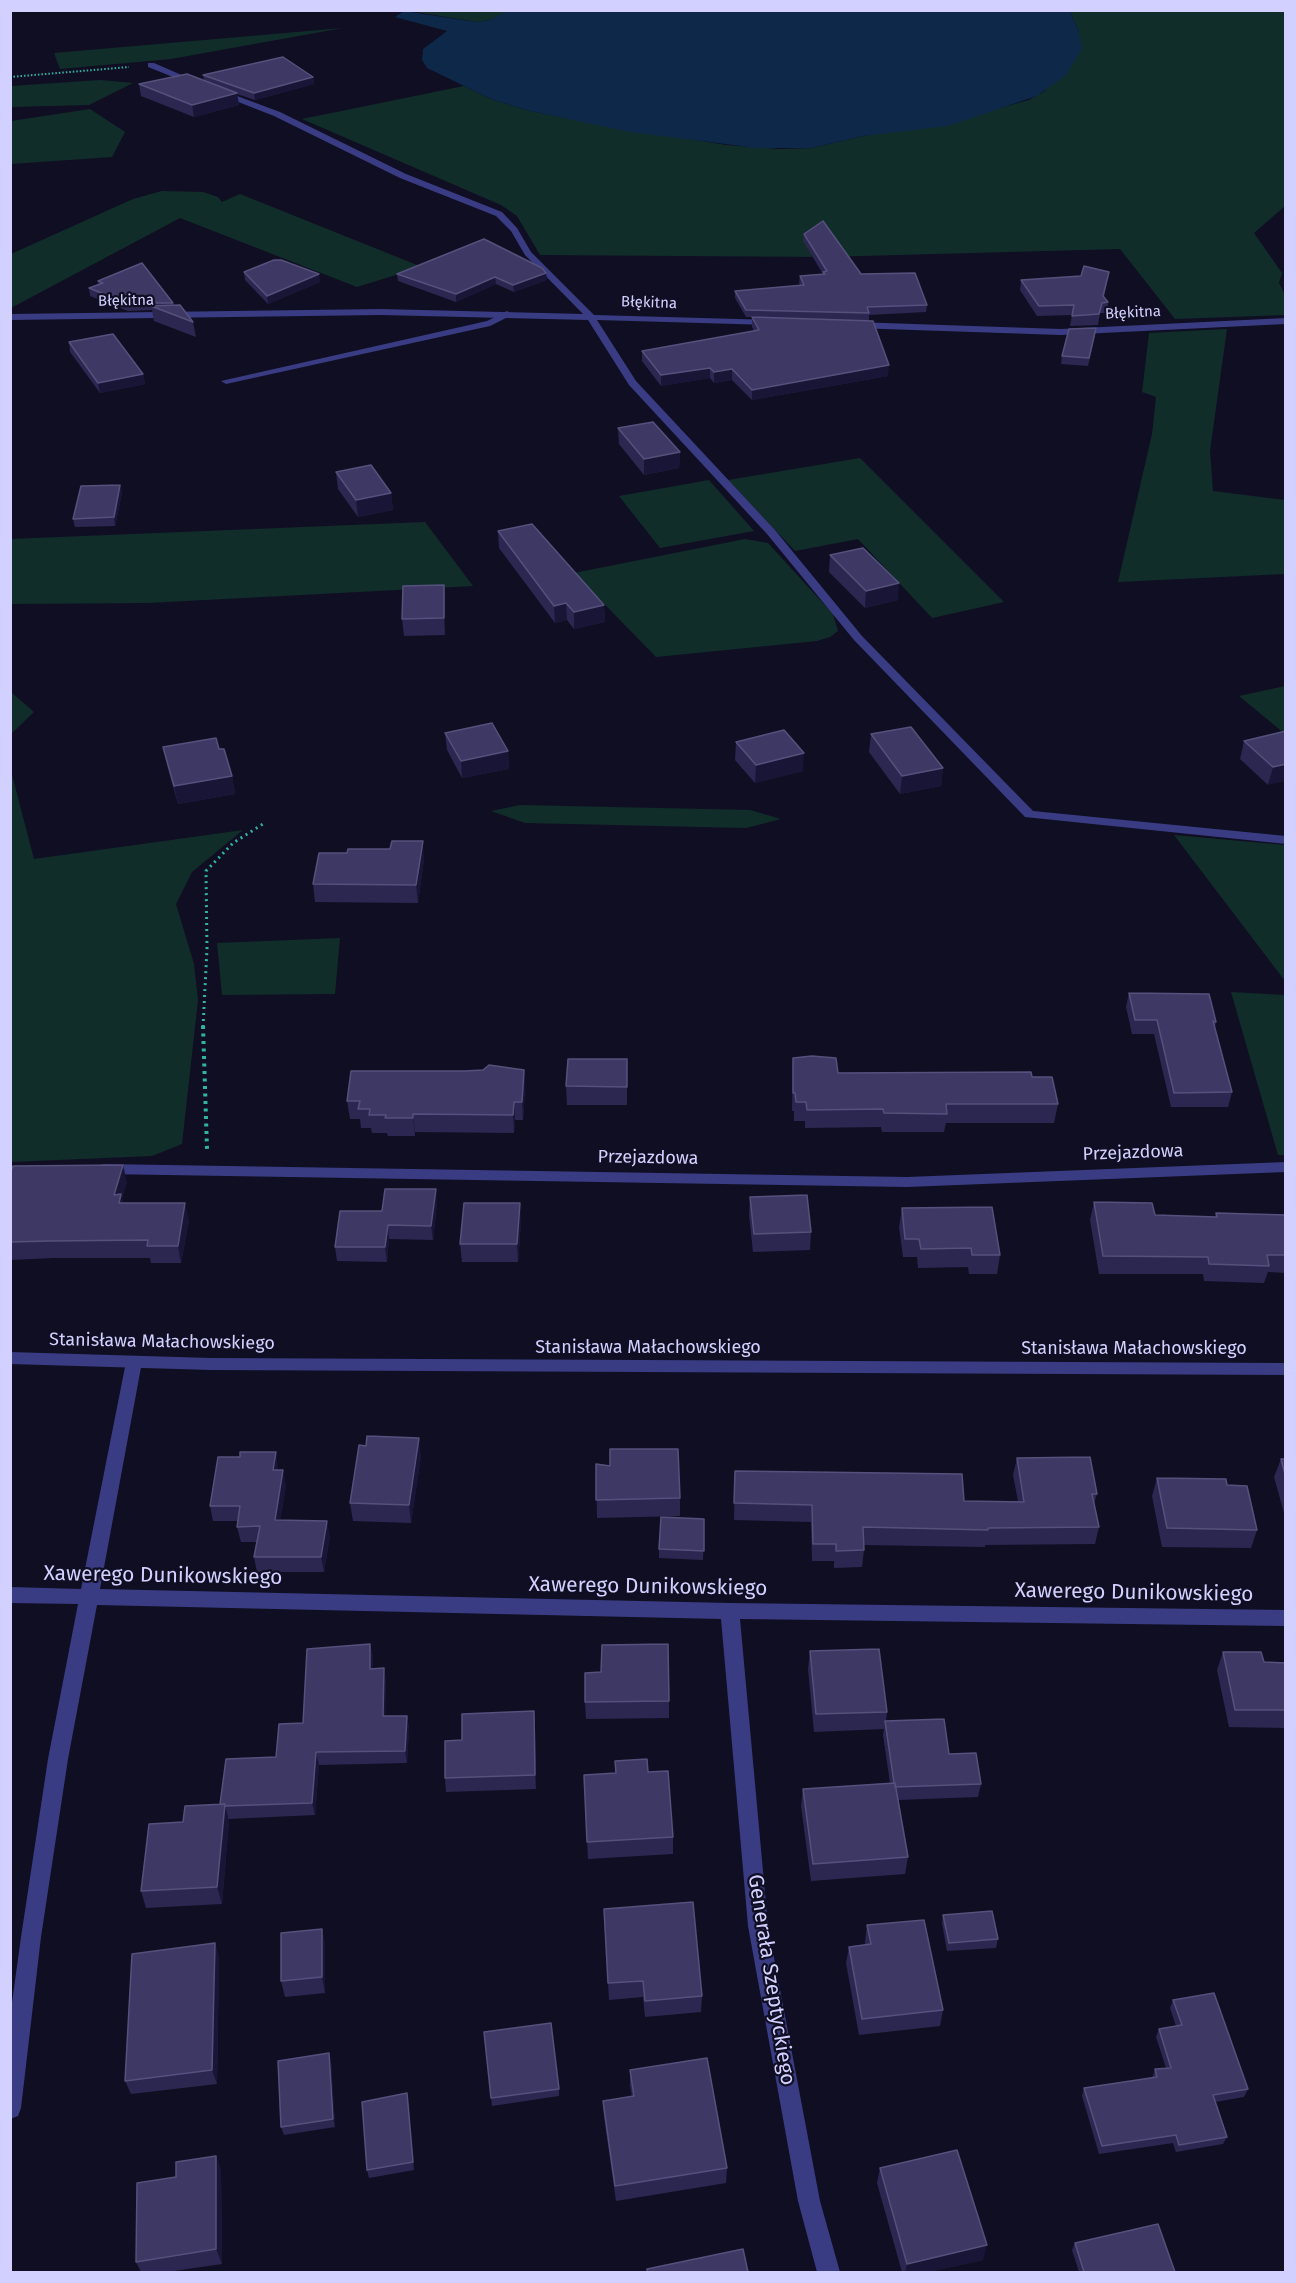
<!DOCTYPE html>
<html>
<head>
<meta charset="utf-8">
<style>
  body { margin:0 }
  #map { position:relative; width:1296px; height:2283px; overflow:hidden; background:#100e23; font-family:"Fira Sans",sans-serif }
  canvas { display:block }
  .frame { position:absolute; inset:0; border:12px solid #d2d0ff; pointer-events:none }
</style>
</head>
<body>
<div id="map">
<canvas width="1296" height="2283"></canvas>
<div class="frame"></div>
</div>
<script>
const context = document.querySelector('canvas').getContext('2d');
context.lineJoin = 'round';
function fill(path, color) { context.fillStyle = color; context.fill(path, 'evenodd'); }
const shape = rows => new Path2D(rows.map(r => 'M' + r).join(''));
function trace(path, color, width, dash) { context.strokeStyle = color; context.lineWidth = width; context.lineCap = dash ? 'butt' : 'round'; context.setLineDash(dash || []); context.stroke(path); }
function write(font, color, halo, rows, align = 'center') {
  context.font = font + ' "Fira Sans",sans-serif'; context.lineWidth = 4.5; context.setLineDash([]); context.textBaseline = 'middle'; context.strokeStyle = halo; context.fillStyle = color; for (const [text, x, y, turn = 0] of rows) {
    context.save(); context.translate(x, y); context.rotate((+turn || 0) * Math.PI / 180); context.textAlign = isNaN(turn) ? turn : align; if (halo) context.strokeText(text, 0, 0); context.fillText(text, 0, 0); context.restore();
  }
}
fill(shape([
  [410,11,508,11,490,20,476,22],
  [1070,11,1285,11,1285,206,1254,233,1282,273,1279,283,1285,295,1285,315,1175,319,1120,249,824,257,540,255,517,216,501,205,302,119,464,86,491,99,526,110,571,119,726,145,780,149,812,148,863,136,975,115,1029,100,1045,91,1079,33],
  [343,28,171,59,60,69,54,53],
  [100,80,133,83,89,105,11,107,11,86],
  [90,109,125,132,112,157,11,164,11,121],
  [162,191,203,192,218,197,222,202,240,194,422,267,357,287,180,218,11,308,11,254,133,199],
  [1227,329,1210,451,1213,491,1285,500,1285,574,1118,582,1152,434,1156,397,1142,392,1149,333],
  [860,458,1004,602,932,618,858,539,795,551,728,480],
  [709,480,754,531,660,548,619,496],
  [425,522,473,586,148,603,11,604,11,539],
  [745,539,768,543,833,614,838,631,830,637,817,641,656,657,574,573],
  [1285,686,1285,734,1239,696],
  [11,692,34,712,11,734],
  [10,767,34,859,243,830,192,872,176,904,194,964,198,1000,182,1144,152,1156,11,1162],
  [520,805,750,810,781,819,746,828,525,823,491,811],
  [1174,835,1285,845,1285,981],
  [340,938,335,994,222,995,217,943],
  [1231,992,1285,995,1285,1155,1278,1155]
]), '#112d2a');
fill(shape([
  [404,11,476,22,490,20,508,10,1070,11,1079,33,1082,49,1066,75,1037,96,948,126,863,136,812,148,757,148,630,132,526,110,491,99,427,68,422,60,423,49,447,31,395,17]
]), '#0d2848');
trace(shape([
  [10,77,129,67]
]), '#2fb4a2', 2, [1.5, 2]);
trace(shape([
  [203,1027,207,949,206,871,233,843,263,824]
]), '#2fb4a2', 3, [2, 4]);
trace(shape([
  [203,1026,207,1149]
]), '#2fb4a2', 4, [3, 4.5]);
fill(shape([
  [507,311,512,314,510,316,490,326,226,384,221,381,487,321,507,311]
]), '#393c82');
fill(shape([
  [148,63,154,63,200,83,193,85,148,67,148,63],
  [221,90,280,112,406,174,502,212,517,228,531,252,594,315,773,320,773,324,770,325,597,320,636,381,775,530,862,636,1033,811,1286,836,1286,844,1025,817,854,640,767,534,629,385,588,320,381,315,10,320,10,314,381,309,583,314,525,255,511,231,496,216,400,178,274,116,218,94,221,90],
  [1286,318,1286,324,1061,335,854,328,849,325,854,322,1061,329,1286,318],
  [1286,1162,1286,1172,907,1187,104,1174,99,1173,96,1169,99,1165,104,1164,907,1177,1286,1162],
  [134,1356,140,1357,142,1362,100,1589,730,1603,1286,1610,1286,1626,740,1619,768,1926,820,2201,840,2272,817,2272,798,2201,748,1926,721,1619,97,1605,68,1759,41,1937,21,2108,18,2116,10,2119,10,2017,21,1937,48,1759,78,1604,10,1603,10,1587,81,1589,126,1362,128,1357,134,1356]
]), '#393c82');
fill(shape([
  [10,1352,211,1358,1286,1363,1286,1375,211,1370,10,1364,10,1352]
]), '#393c82');
fill(shape([
  [203,75,313,77,314,84,255,100,237,94,239,105,194,117,141,96,139,84,204,80],
  [804,234,861,274,927,305,926,312,869,315,869,321,888,376,752,400,732,380,714,383,710,378,661,386,642,361,642,351,754,331,752,327,752,317,746,317,735,298,735,291,800,285,799,283,800,276,823,274,803,241],
  [542,268,547,280,514,292,496,284,456,302,398,281,397,274],
  [244,272,320,282,268,304,245,280],
  [1109,272,1104,297,1108,302,1107,313,1100,313,1098,325,1070,326,1072,315,1037,316,1020,290,1021,280,1081,276],
  [98,281,173,303,174,305,193,322,196,337,154,321,152,310,128,311,90,296,89,288,98,285],
  [1095,336,1088,366,1061,364,1062,356],
  [69,342,143,374,145,384,100,393,70,352],
  [618,428,680,452,679,468,644,475,619,444],
  [336,472,391,493,393,510,358,517,338,489],
  [120,485,122,493,115,526,75,527,73,519],
  [498,531,604,605,605,622,574,629,567,620,555,623,499,548],
  [830,555,898,600,865,608,829,572],
  [444,585,445,602,445,635,404,636,402,619],
  [1286,731,1268,785,1240,759,1244,741],
  [445,733,508,751,509,769,462,778,447,750],
  [871,734,943,768,941,786,900,794,869,752],
  [736,742,803,771,755,783,735,760],
  [163,747,219,749,232,776,235,794,178,804,167,765],
  [347,853,424,859,418,903,315,902,313,884],
  [1129,993,1216,1022,1215,1027,1232,1092,1228,1107,1171,1107,1154,1034,1132,1034,1126,1007],
  [793,1058,838,1073,1032,1077,1058,1104,1054,1123,946,1123,944,1132,882,1132,881,1127,805,1128,805,1121,794,1121,794,1111,792,1111],
  [627,1059,627,1105,567,1105,566,1086],
  [524,1070,525,1088,523,1120,515,1120,514,1133,415,1132,415,1136,388,1136,387,1133,372,1133,371,1128,361,1128,360,1119,350,1119,347,1101,465,1071],
  [10,1174,127,1182,122,1198,123,1203,189,1220,181,1263,151,1263,150,1258,54,1258,10,1260],
  [750,1197,811,1232,810,1250,753,1252,749,1215],
  [1094,1202,1155,1215,1215,1217,1216,1213,1286,1215,1286,1273,1268,1272,1264,1283,1204,1281,1203,1274,1099,1274,1090,1220],
  [437,1203,433,1240,389,1239,387,1262,337,1261,335,1247,382,1211],
  [902,1208,1000,1255,997,1274,969,1274,968,1267,918,1268,917,1257,903,1257,899,1227],
  [521,1222,518,1262,462,1262,460,1244],
  [421,1456,411,1523,353,1521,350,1503],
  [1017,1458,1097,1494,1094,1504,1099,1527,1095,1544,985,1545,985,1547,864,1545,864,1550,862,1567,834,1568,834,1561,812,1561,811,1522,734,1520,735,1471,964,1501,1018,1501,1013,1475],
  [1281,1459,1286,1459,1286,1520,1274,1477],
  [596,1464,610,1466,680,1498,680,1516,597,1518],
  [278,1467,278,1470,286,1485,280,1520,330,1536,324,1572,257,1572,254,1557,257,1542,241,1542,237,1527,238,1521,213,1521,210,1506],
  [1157,1478,1227,1485,1257,1530,1251,1548,1162,1547,1152,1496],
  [704,1519,703,1560,659,1558,659,1549],
  [370,1644,373,1657,372,1669,386,1681,385,1716,407,1716,409,1729,407,1763,319,1765,315,1815,228,1819,229,1821,222,1904,146,1908,141,1891,220,1804,276,1757],
  [810,1651,887,1712,886,1721,949,1754,981,1784,978,1797,898,1800,908,1857,905,1874,811,1881,801,1806,803,1789,890,1783,883,1735,884,1729,814,1732,808,1669],
  [1223,1652,1264,1662,1286,1663,1286,1728,1229,1727,1217,1670],
  [601,1672,669,1701,669,1718,586,1719,585,1702],
  [535,1725,536,1789,446,1792,445,1778,462,1740],
  [615,1761,648,1772,673,1837,673,1854,588,1859,584,1775,615,1773],
  [1286,1779,1286,1792,1284,1784],
  [604,1909,702,1996,701,2012,645,2017,643,1997,609,2000],
  [943,1915,998,1939,996,1948,947,1951,942,1923],
  [867,1925,943,2010,940,2026,859,2035,846,1963,849,1947,865,1945,865,1942],
  [322,1929,325,1945,325,1993,285,1997,281,1981],
  [215,1943,219,1958,217,2084,131,2094,125,2081],
  [1173,2000,1248,2089,1244,2097,1215,2102,1227,2137,1223,2144,1176,2152,1173,2143,1099,2154,1082,2096,1084,2088,1152,2078,1155,2069,1166,2068,1156,2037,1159,2029,1176,2026,1170,2008],
  [484,2032,559,2089,559,2096,492,2106],
  [329,2053,331,2061,335,2127,284,2135,281,2127],
  [630,2070,727,2168,726,2183,616,2201,604,2117,603,2101,632,2097,630,2086],
  [407,2093,414,2170,369,2178,367,2170],
  [216,2156,221,2171,222,2264,167,2272,141,2272,136,2262,176,2177],
  [880,2168,983,2260,929,2272,902,2272,877,2183],
  [1075,2243,1175,2272,1079,2272,1072,2250]
]), '#2c2751');
fill(shape([
  [313,77,314,84,255,100,254,93],
  [237,93,239,105,194,117,192,105],
  [546,273,547,280,514,292,513,285],
  [319,274,320,282,268,304,267,296],
  [495,277,496,284,456,302,456,294],
  [889,365,888,376,752,400,752,390],
  [710,368,710,378,661,386,661,375],
  [732,369,732,380,714,383,714,372],
  [143,374,145,384,100,393,98,383],
  [680,452,679,468,644,475,644,459],
  [120,485,122,493,115,526,114,517],
  [391,493,393,510,358,517,356,500],
  [899,583,898,600,865,608,866,591],
  [444,585,445,602,445,635,444,618],
  [566,603,567,620,555,623,554,606],
  [604,605,605,622,574,629,574,612],
  [508,751,509,769,462,778,461,761],
  [804,753,803,771,755,783,756,765],
  [1286,764,1286,781,1268,785,1273,767],
  [943,768,941,786,900,794,902,776],
  [232,776,235,794,178,804,174,786],
  [423,841,424,859,418,903,416,885],
  [524,1070,525,1088,523,1120,522,1102],
  [514,1102,515,1120,514,1133,513,1115],
  [413,1114,415,1132,415,1136,413,1118],
  [123,1165,127,1182,122,1198,125,1212,114,1195],
  [436,1189,437,1203,433,1240,431,1226],
  [185,1203,189,1220,181,1263,178,1246],
  [520,1203,521,1222,518,1262,517,1244],
  [388,1225,389,1239,387,1262,385,1247],
  [419,1438,421,1456,411,1523,409,1505],
  [276,1452,278,1467,276,1485,273,1470],
  [283,1470,286,1485,278,1535,275,1520],
  [327,1521,330,1536,324,1572,321,1557],
  [370,1644,373,1657,372,1682,370,1669],
  [384,1668,386,1681,385,1729,383,1716],
  [534,1711,535,1725,536,1789,535,1775],
  [407,1716,409,1729,407,1763,405,1751],
  [316,1752,319,1765,315,1815,312,1803],
  [225,1804,229,1821,222,1904,217,1887],
  [322,1929,325,1945,325,1993,322,1977],
  [215,1943,219,1958,217,2084,212,2070],
  [329,2053,331,2061,335,2127,333,2119],
  [407,2093,409,2101,414,2170,413,2162],
  [216,2156,221,2171,222,2264,216,2249],
  [987,2245,983,2260,929,2272,905,2272,907,2264]
]), '#191537');
const building = shape([
  [283,57,313,77,254,93,203,75,283,57],
  [187,74,237,93,192,105,139,84,187,74],
  [823,221,861,274,915,273,927,305,867,307,869,313,746,310,735,291,804,285,800,276,825,274,823,272,827,271,804,234,823,221],
  [484,239,542,268,546,273,513,285,495,277,456,294,397,274,484,239],
  [274,260,281,260,319,274,267,296,244,272,274,260],
  [142,263,173,303,126,303,89,288,103,283,98,281,142,263],
  [1084,266,1109,272,1103,296,1108,302,1102,303,1099,314,1072,316,1074,305,1039,306,1021,280,1081,276,1084,266],
  [180,305,193,322,151,306,180,305],
  [752,317,873,321,889,365,752,390,732,369,714,372,710,368,661,375,642,351,759,330,752,317],
  [1096,328,1089,358,1062,356,1069,329,1096,328],
  [113,334,143,374,98,383,69,342,113,334],
  [653,422,680,452,644,459,618,428,653,422],
  [371,465,391,493,356,500,336,472,371,465],
  [120,485,114,517,73,519,81,486,120,485],
  [532,524,604,605,574,612,566,603,554,606,498,531,532,524],
  [863,548,899,583,866,591,830,555,863,548],
  [444,585,444,618,402,619,403,586,444,585],
  [492,723,508,751,461,761,445,733,492,723],
  [911,727,943,768,902,776,871,734,911,727],
  [784,730,804,753,756,765,736,742,784,730],
  [1286,731,1286,764,1273,767,1244,741,1286,731],
  [216,738,219,749,224,749,232,776,174,786,163,747,216,738],
  [392,841,423,841,416,885,313,884,319,853,347,853,348,849,390,849,392,841],
  [1129,993,1209,994,1216,1022,1213,1021,1232,1092,1174,1093,1157,1020,1135,1020,1129,993],
  [812,1056,836,1058,838,1073,1031,1072,1032,1077,1052,1077,1058,1104,946,1104,947,1114,884,1113,883,1109,807,1110,806,1102,796,1102,795,1093,793,1093,793,1058,812,1056],
  [568,1059,627,1059,627,1087,566,1086,568,1059],
  [489,1065,524,1070,522,1102,514,1102,513,1115,413,1114,413,1118,385,1118,386,1115,369,1115,370,1109,358,1109,360,1101,347,1101,351,1071,465,1071,483,1070,489,1065],
  [123,1165,114,1195,121,1194,119,1203,185,1203,178,1246,147,1246,148,1240,49,1241,10,1242,10,1174,13,1166,123,1165],
  [385,1189,436,1189,431,1226,388,1225,385,1247,335,1247,340,1211,382,1211,385,1189],
  [807,1195,811,1232,754,1234,750,1197,807,1195],
  [1094,1202,1152,1203,1155,1215,1217,1217,1216,1213,1286,1215,1286,1255,1267,1255,1269,1266,1209,1264,1208,1257,1103,1256,1094,1202],
  [464,1203,520,1203,517,1244,460,1244,464,1203],
  [992,1207,1000,1255,972,1255,971,1248,921,1249,919,1239,905,1239,902,1208,992,1207],
  [367,1436,419,1438,409,1505,350,1503,359,1445,366,1446,367,1436],
  [610,1449,678,1449,680,1498,596,1500,596,1464,610,1466,610,1449],
  [240,1452,276,1452,273,1470,283,1470,275,1520,327,1521,321,1557,254,1557,260,1526,237,1527,240,1506,210,1506,218,1457,240,1457,240,1452],
  [1090,1457,1097,1494,1092,1494,1099,1527,988,1528,988,1530,863,1527,864,1550,836,1551,836,1544,813,1544,812,1505,734,1503,735,1471,962,1474,964,1501,1024,1502,1017,1458,1090,1457],
  [1281,1459,1286,1459,1286,1478,1281,1459],
  [1157,1478,1226,1479,1227,1485,1247,1486,1257,1530,1167,1528,1157,1478],
  [661,1517,704,1519,704,1551,659,1549,661,1517],
  [370,1644,370,1669,384,1668,383,1716,407,1716,405,1751,316,1752,312,1803,225,1806,225,1804,220,1804,226,1759,276,1757,279,1724,303,1723,307,1649,370,1644],
  [668,1644,669,1701,585,1702,585,1673,601,1672,602,1645,668,1644],
  [879,1649,887,1712,816,1714,810,1651,879,1649],
  [1223,1652,1261,1652,1264,1662,1286,1663,1286,1710,1235,1710,1223,1652],
  [534,1711,535,1775,445,1778,445,1741,462,1740,462,1714,534,1711],
  [944,1719,949,1754,976,1753,981,1784,895,1787,895,1783,894,1783,885,1721,944,1719],
  [647,1759,648,1772,668,1771,673,1837,587,1842,584,1775,616,1773,615,1761,647,1759],
  [895,1783,908,1857,813,1864,803,1789,895,1783],
  [225,1804,217,1887,141,1891,149,1824,183,1822,185,1806,225,1804],
  [693,1902,702,1996,645,2001,643,1981,608,1983,604,1909,693,1902],
  [992,1911,998,1939,949,1943,943,1915,992,1911],
  [924,1920,943,2010,862,2019,849,1947,871,1944,867,1925,924,1920],
  [322,1929,322,1977,281,1981,281,1933,322,1929],
  [215,1943,212,2070,125,2081,132,1954,215,1943],
  [1214,1993,1248,2089,1213,2095,1227,2137,1179,2145,1176,2135,1102,2146,1084,2088,1157,2077,1155,2069,1171,2068,1159,2029,1182,2025,1173,2000,1214,1993],
  [551,2023,559,2089,491,2098,484,2032,551,2023],
  [329,2053,333,2119,281,2127,278,2061,329,2053],
  [707,2058,727,2168,615,2186,603,2101,634,2096,630,2070,707,2058],
  [407,2093,413,2162,367,2170,362,2102,407,2093],
  [957,2150,987,2245,907,2264,880,2168,957,2150],
  [216,2156,216,2249,136,2262,137,2183,176,2177,176,2162,216,2156],
  [1158,2224,1175,2272,1084,2272,1075,2243,1158,2224],
  [743,2249,748,2272,647,2272,647,2269,743,2249]
]);
fill(building, '#3d3964');
trace(building, '#55517c', 1.5);
write('15px', '#d2d0ff', '#100e23', [
  ["Błękitna",126,301,-1],
  ["Błękitna",649,303,2],
  ["Błękitna",1133,313,-3]
]);
write('18px', '#d2d0ff', '#100e23', [
  ["Przejazdowa",1133,1153,-2],
  ["Przejazdowa",648,1158,1],
  ["Stanisława Małachowskiego",162,1342,1],
  ["Stanisława Małachowskiego",648,1348],
  ["Stanisława Małachowskiego",1134,1349]
]);
write('21px', '#d2d0ff', '#100e23', [
  ["Xawerego Dunikowskiego",163,1576,1],
  ["Xawerego Dunikowskiego",648,1587,1],
  ["Xawerego Dunikowskiego",1134,1593,1],
  ["Generała Szeptyckiego",771,1980,81]
]);
</script>
</body>
</html>
